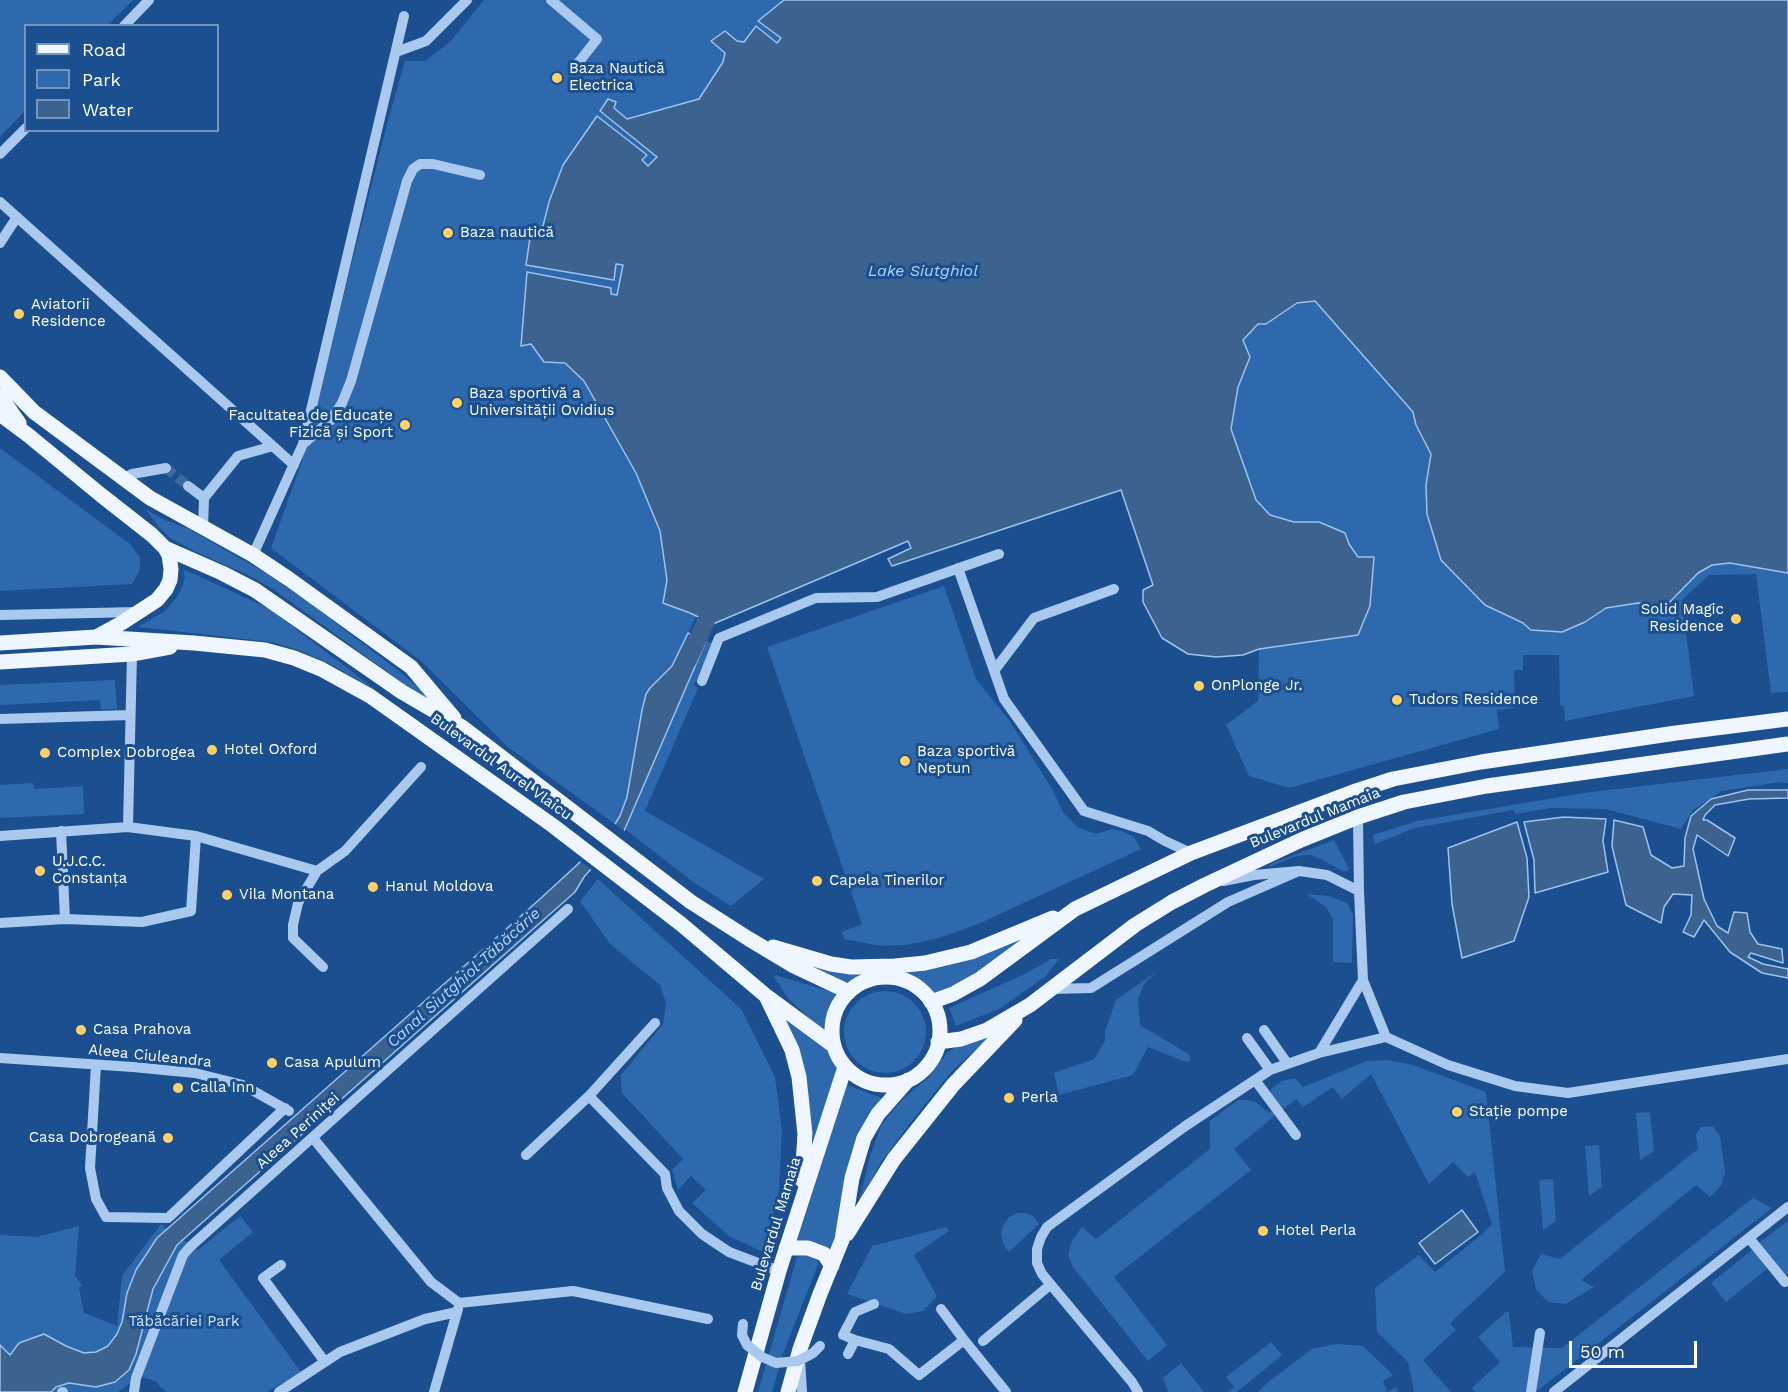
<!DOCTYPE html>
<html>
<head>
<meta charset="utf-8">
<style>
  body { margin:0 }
  #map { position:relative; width:1788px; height:1392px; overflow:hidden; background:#1b4f8f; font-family:"Work Sans",sans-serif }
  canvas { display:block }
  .legend { position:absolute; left:24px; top:24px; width:195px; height:108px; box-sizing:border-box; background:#1b4f8f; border:2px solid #7695bc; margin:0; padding:8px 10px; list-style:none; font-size:18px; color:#fff }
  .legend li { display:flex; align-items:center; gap:12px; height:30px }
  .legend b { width:30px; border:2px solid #7695bc }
  .scale { position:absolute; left:1569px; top:1341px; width:128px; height:27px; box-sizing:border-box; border:3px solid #fff; border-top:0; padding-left:8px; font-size:18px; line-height:21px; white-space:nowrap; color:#fff; -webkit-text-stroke:4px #1b4f8f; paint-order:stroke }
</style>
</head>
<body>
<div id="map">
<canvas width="1788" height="1392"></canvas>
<ul class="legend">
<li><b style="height:8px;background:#f0f6ff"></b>Road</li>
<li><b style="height:16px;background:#2e69ad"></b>Park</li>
<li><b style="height:16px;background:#3c6290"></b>Water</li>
</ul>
<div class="scale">50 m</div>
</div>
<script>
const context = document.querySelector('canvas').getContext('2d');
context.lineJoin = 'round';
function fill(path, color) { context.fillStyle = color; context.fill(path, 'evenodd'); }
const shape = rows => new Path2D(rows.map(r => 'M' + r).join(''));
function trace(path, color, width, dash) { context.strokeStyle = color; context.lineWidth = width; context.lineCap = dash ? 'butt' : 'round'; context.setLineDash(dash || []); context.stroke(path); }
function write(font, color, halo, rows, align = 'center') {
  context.font = font + ' "Work Sans",sans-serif'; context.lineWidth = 6; context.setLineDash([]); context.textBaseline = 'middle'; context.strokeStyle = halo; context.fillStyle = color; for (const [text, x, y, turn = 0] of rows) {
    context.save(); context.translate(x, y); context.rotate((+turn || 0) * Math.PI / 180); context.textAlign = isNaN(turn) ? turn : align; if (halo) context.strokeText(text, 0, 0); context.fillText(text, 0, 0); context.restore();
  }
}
fill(shape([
  [0,0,133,0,108,25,26,26,25,111,0,137],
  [484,0,784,0,759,21,782,38,777,43,712,41,725,53,723,62,699,99,626,119,614,108,601,111,658,156,648,166,642,160,646,155,563,165,549,202,543,226,531,231,527,265,613,279,616,264,623,265,617,295,610,294,611,288,522,346,531,344,544,362,565,363,584,381,636,473,660,531,667,580,663,603,696,616,678,656,672,666,650,688,642,710,627,797,620,816,615,824,508,747,421,661,271,548,301,464,387,124,405,61,425,61,451,41],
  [1315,300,1413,412,1416,425,1431,454,1426,485,1485,605,1523,623,1531,630,1585,622,1606,608,1637,603,1651,604,1660,612,1698,573,1712,565,1730,563,1788,573,1788,692,1771,693,1756,574,1709,575,1682,600,1694,696,1565,721,1564,707,1560,705,1559,655,1523,655,1523,670,1514,670,1515,708,1497,710,1499,729,1289,788,1249,776,1226,725,1258,701,1259,649,1358,635,1358,557,1349,544,1345,533,1320,522,1294,522,1270,515,1256,500,1231,429,1238,387,1250,357,1243,341,1258,324,1281,315,1297,303],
  [0,448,130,544,140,557,140,570,132,584,0,591],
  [145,509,165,520,187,528,269,575,315,607,400,672,427,694,430,703,273,589,250,576,196,552,170,538,160,528],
  [183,569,270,609,377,691,334,666,301,651,272,642,138,627,165,611,177,597,183,585,185,577],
  [944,586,976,679,1009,720,1052,789,1063,812,1077,827,1096,834,1112,829,1122,831,1134,837,1141,849,978,924,939,938,906,945,880,946,844,939,842,932,862,924,767,647],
  [706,641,713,643,694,685,698,688,645,811,764,879,731,906,693,882,625,829],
  [115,680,117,709,101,709,100,700,0,705,0,685],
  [1788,769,1788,783,1780,782,1722,791,1693,810,1681,829,1606,809,1551,808,1516,814,1513,810,1415,828,1375,844,1373,835,1417,821,1591,792],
  [33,783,34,789,83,786,84,814,0,818,0,785],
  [1334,840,1349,869,1346,871,1343,871,1320,859,1312,855,1303,855,1291,858,1270,867,1270,864],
  [598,879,742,1010,775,1077,782,1131,779,1190,765,1253,729,1236,692,1203,706,1190,691,1176,678,1190,672,1170,683,1159,622,1093,621,1075,663,1024,666,1003,660,985,610,944,580,901],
  [1307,894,1329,896,1347,903,1353,915,1352,963,1333,962,1333,920,1326,907],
  [1043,927,969,978,934,994,909,976,885,973,847,983,780,952,863,971],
  [1051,959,1059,959,1045,977,999,1009,956,1026,949,1008,1027,973],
  [1156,972,1144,984,1138,999,1140,1025,1190,1055,1190,1061,1186,1062,1148,1047,1133,1075,1059,1095,1054,1073,1094,1059,1105,1041,1105,1031,1116,1000],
  [775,975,836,993,828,1013,827,1036,787,997,774,977],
  '844 1032a41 41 0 1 1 82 0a41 41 0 1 1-82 0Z',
  [783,1016,826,1045,828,1054,837,1068,815,1143],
  [990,1037,952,1071,915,1117,881,1162,858,1205,871,1153,881,1126,889,1115,905,1097,928,1078,947,1053,954,1048],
  [1387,1060,1413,1065,1486,1092,1505,1272,1450,1323,1456,1330,1423,1360,1451,1392,1414,1392,1408,1362,1377,1332,1375,1288,1419,1255,1435,1272,1480,1236,1492,1224,1475,1172,1468,1177,1453,1162,1429,1184,1371,1074,1342,1099,1333,1087,1303,1107,1296,1099,1234,1149,1251,1170,1114,1277,1167,1345,1148,1361,1073,1267,1068,1255,1072,1241,1082,1227,1096,1239,1210,1149,1210,1121,1238,1100,1247,1100,1256,1102,1269,1113,1279,1106,1270,1093,1272,1088,1282,1081,1295,1078,1303,1087,1367,1061],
  [847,1085,882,1098,841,1214,831,1254,823,1245,809,1241,797,1242],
  [1650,1112,1654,1151,1640,1160,1636,1113],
  [1713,1126,1720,1136,1725,1172,1721,1186,1710,1197,1696,1185,1581,1280,1594,1287,1566,1304,1548,1302,1536,1289,1532,1271,1541,1254,1560,1259,1698,1149,1696,1135,1701,1127],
  [1599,1145,1602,1187,1589,1196,1585,1146],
  [1553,1179,1556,1221,1543,1230,1539,1180],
  [1753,1198,1772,1208,1536,1392,1475,1392,1472,1388,1500,1362,1478,1337,1506,1312,1509,1312,1513,1347,1562,1348],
  [1018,1213,1026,1213,1033,1216,1039,1224,1009,1252,1004,1246,1001,1234,1003,1226,1009,1217],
  [240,1216,253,1232,219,1260,301,1372,267,1392,167,1392,159,1386,157,1382,136,1375,132,1382,118,1392,0,1392,0,1235,37,1237,79,1226,75,1276,82,1285,79,1288,84,1313,117,1326,122,1276,161,1224,198,1250],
  [1788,1221,1788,1274,1785,1276,1759,1243],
  [946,1227,949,1231,914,1255,937,1296,923,1311,906,1314,847,1294,872,1246],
  [1752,1250,1767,1269,1726,1302,1711,1283],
  [809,1254,819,1262,783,1354,772,1392,758,1392,797,1257],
  [1271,1342,1282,1355,1237,1392,1228,1392,1234,1387,1226,1377],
  [1336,1344,1363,1346,1393,1375,1383,1381,1387,1392,1397,1387,1398,1392,1258,1392,1267,1383,1312,1349],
  [1181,1363,1197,1383,1204,1392,1168,1392,1163,1378]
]), '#2e69ad');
const water = shape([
  [784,0,1788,0,1788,573,1730,563,1712,565,1698,573,1660,612,1651,604,1638,603,1606,608,1585,622,1562,632,1531,630,1523,623,1485,605,1441,560,1427,514,1426,485,1431,454,1416,425,1413,412,1315,301,1297,303,1266,324,1258,324,1243,340,1250,357,1238,387,1231,429,1256,500,1270,515,1294,522,1319,522,1345,533,1349,544,1358,557,1374,557,1370,606,1358,635,1259,649,1243,655,1216,657,1188,654,1162,638,1143,602,1143,590,1153,585,1121,490,892,566,888,559,911,548,908,541,713,624,690,613,663,603,667,580,660,531,636,473,584,381,565,363,544,362,531,344,521,346,527,272,611,288,611,294,617,295,623,265,616,264,614,280,526,265,531,231,543,226,549,202,563,165,597,116,647,155,642,160,648,166,657,157,600,111,608,99,616,102,614,108,627,119,699,99,723,62,725,53,711,41,725,31,737,41,744,42,756,26,777,43,781,38,758,21,784,0],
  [688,633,706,641,624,831,584,877,575,892,177,1245,153,1289,136,1354,129,1370,115,1382,96,1387,69,1383,56,1387,51,1392,0,1392,0,1345,10,1355,19,1343,44,1334,66,1346,84,1353,96,1352,108,1346,117,1334,122,1322,127,1293,136,1270,157,1238,540,899,578,864,615,824,620,816,627,797,642,710,646,694,650,688,672,666,688,633],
  [1748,790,1788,790,1788,798,1749,799,1715,805,1705,815,1703,820,1707,820,1735,838,1728,856,1697,835,1693,849,1704,899,1717,926,1728,933,1734,912,1747,913,1750,932,1758,944,1782,949,1783,963,1751,953,1748,957,1763,964,1788,969,1788,978,1762,973,1730,952,1704,920,1694,937,1683,932,1691,915,1692,895,1673,894,1664,907,1661,923,1626,905,1612,846,1614,820,1643,827,1651,855,1672,868,1684,866,1685,838,1691,816,1711,799,1748,790],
  [1564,817,1606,819,1603,841,1608,872,1535,893,1534,860,1524,822,1564,817],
  [1517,822,1527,858,1529,897,1514,941,1462,958,1452,904,1448,848,1517,822],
  [1462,1210,1478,1232,1435,1264,1419,1243,1462,1210]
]);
fill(water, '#3c6290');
trace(water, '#9cc4f0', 1.5);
fill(shape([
  [612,822,627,833,593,871,578,860]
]), '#1b4f8f');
trace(shape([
  [688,660,706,621]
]), '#3c6290', 18);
trace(shape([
  [166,468,188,486]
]), '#3d69a0', 10, [10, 5]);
trace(shape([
  [551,0,597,39,575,67],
  [124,26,149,0],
  [396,52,426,41,467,0],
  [0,154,26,128],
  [0,202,294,465],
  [0,243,17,217],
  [303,444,331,420,342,403,351,381,407,181,413,169,420,164,433,164,480,175],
  [122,479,132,474,166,468],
  [188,486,204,498,203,528],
  [204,498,238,456,273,446],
  [253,555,303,444,404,16],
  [958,568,1004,699,1084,811,1148,831,1165,841,1191,853],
  [0,615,138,612],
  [994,671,1034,618,1114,589],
  [702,681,719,638,816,598,877,597,999,554],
  [0,719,130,715],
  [1358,817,1359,891,1363,980,1386,1037],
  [128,827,196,836],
  [61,831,65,919],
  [0,836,128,827,132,654],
  [317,871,298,903,293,925,293,938,323,967],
  [1223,881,1254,875,1299,871,1327,875,1359,891],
  [0,923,65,919,142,922,191,911,196,836,317,871,345,851,421,767],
  [1052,989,1091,988,1228,902,1299,871],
  [1264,1030,1287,1063],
  [1247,1038,1270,1070],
  [1319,1053,1363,980],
  [0,1058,133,1067,195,1073,243,1085,289,1111],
  [96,1065,90,1168,96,1199,106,1217,168,1218,285,1108],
  [1255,1080,1296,1135],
  [589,1096,665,1174,667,1188,679,1211,702,1234,729,1252,779,1271],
  [313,1138,431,1282,459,1303,573,1291,708,1319],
  [526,1155,589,1096,655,1023],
  [1749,1238,1785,1282],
  [281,1265,263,1278,325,1362],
  [941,1309,964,1340],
  [855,1340,843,1335,855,1312,874,1304],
  [983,1341,1050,1285],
  [848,1354,855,1340,889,1349,919,1375,964,1340,1006,1392],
  [800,1359,802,1392],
  [62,1392,63,1392],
  [134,1392,136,1378,183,1255,191,1246,568,909],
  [279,1392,340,1352,425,1319,457,1312],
  [434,1392,458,1309],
  [1138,1392,1132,1382,1042,1274,1037,1263,1037,1249,1041,1237,1047,1227,1184,1127,1270,1070,1319,1053,1386,1037,1448,1065,1515,1086,1568,1093,1788,1059],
  [1531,1392,1540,1333],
  [1554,1392,1788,1207]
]), '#a9c9ee', 10);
trace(shape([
  [0,377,34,412,150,498,253,555,289,579,411,667,454,718],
  [0,396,19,423],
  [0,414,28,435,101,495,152,535,165,548,169,555,171,569,170,580,166,589,157,600,120,624,96,637,0,643],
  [165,548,222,573,255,590,402,692,462,727,691,902,749,939,794,966,849,992],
  [96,637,194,643,265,650,294,658,321,669,370,696,552,825,681,924,765,995,834,1046],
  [0,662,132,654,170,647],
  [773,947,831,964,851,967,895,966,925,963,971,952,1053,918],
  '832 1031a54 54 0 1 1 108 0a54 54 0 1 1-108 0Z',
  [767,998,792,1050,799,1077,805,1134,802,1180],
  [931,1002,953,994,980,979,1075,909,1191,853,1353,792,1393,779,1481,762,1676,733,1788,719],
  [938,1042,961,1039,987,1030,1030,1005,1135,925,1172,902,1205,885,1301,840,1358,817,1404,802,1487,786,1788,744],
  [847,1234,894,1159,953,1085,1015,1020],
  [786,1248,808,1248,824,1254,832,1266],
  [745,1392,779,1271,845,1067],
  [788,1392,800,1349,820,1294,842,1240,852,1178,864,1138,878,1114,908,1080]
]), '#f0f6ff', 15);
trace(shape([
  [743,1324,742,1335,747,1345,762,1357,776,1363,798,1361,813,1353,820,1346]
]), '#a9c9ee', 10);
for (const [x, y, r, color] of [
  [557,78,6,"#ffd166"],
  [448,233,6,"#ffd166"],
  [19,314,6,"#ffd166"],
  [457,403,6,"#ffd166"],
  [405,425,6,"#ffd166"],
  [1736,619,6,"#ffd166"],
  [1199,686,6,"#ffd166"],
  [1397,700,6,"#ffd166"],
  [212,750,6,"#ffd166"],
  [45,753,6,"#ffd166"],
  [905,761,6,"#ffd166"],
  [40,871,6,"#ffd166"],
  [817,881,6,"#ffd166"],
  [373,887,6,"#ffd166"],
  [227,895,6,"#ffd166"],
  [81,1030,6,"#ffd166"],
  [272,1063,6,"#ffd166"],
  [178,1088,6,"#ffd166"],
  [1009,1098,6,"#ffd166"],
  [1457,1112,6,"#ffd166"],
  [168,1138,6,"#ffd166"],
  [1263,1231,6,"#ffd166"]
]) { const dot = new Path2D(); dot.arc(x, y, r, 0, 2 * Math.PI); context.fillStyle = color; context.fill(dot); trace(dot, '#1b4f8f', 2); }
write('15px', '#fff', '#1b4f8f', [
  ["Baza Nautică",569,69],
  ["Electrica",569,86],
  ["Baza nautică",460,233],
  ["Aviatorii",31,305],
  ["Residence",31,322],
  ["Baza sportivă a",469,394],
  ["Universității Ovidius",469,411],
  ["Facultatea de Educațe",393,416,"right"],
  ["Fizică și Sport",393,433,"right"],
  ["Solid Magic",1724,610,"right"],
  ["Residence",1724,627,"right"],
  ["OnPlonge Jr.",1211,686],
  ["Tudors Residence",1409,700],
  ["Hotel Oxford",224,750],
  ["Baza sportivă",917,752],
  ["Neptun",917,769],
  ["Complex Dobrogea",57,753],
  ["U.J.C.C.",52,862],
  ["Constanța",52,879],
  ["Capela Tinerilor",829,881],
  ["Hanul Moldova",385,887],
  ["Vila Montana",239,895],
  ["Casa Prahova",93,1030],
  ["Casa Apulum",284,1063],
  ["Calla Inn",190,1088],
  ["Perla",1021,1098],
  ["Stație pompe",1469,1112],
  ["Casa Dobrogeană",156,1138,"right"],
  ["Hotel Perla",1275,1231]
], 'left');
write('15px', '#fff', '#1b4f8f', [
  ["Bulevardul Aurel Vlaicu",501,767,36],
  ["Bulevardul Mamaia",1315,818,-22],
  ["Aleea Ciuleandra",150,1056,6],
  ["Aleea Periniței",298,1131,-42],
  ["Bulevardul Mamaia",776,1224,-73]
]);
write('15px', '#cfe3fa', '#1b4f8f', [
  ["Tăbăcăriei Park",184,1322]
]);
write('italic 16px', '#b5d3f5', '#1b4f8f', [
  ["Lake Siutghiol",923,271],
  ["Canal Siutghiol-Tăbăcărie",464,978,-42]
]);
</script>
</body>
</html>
